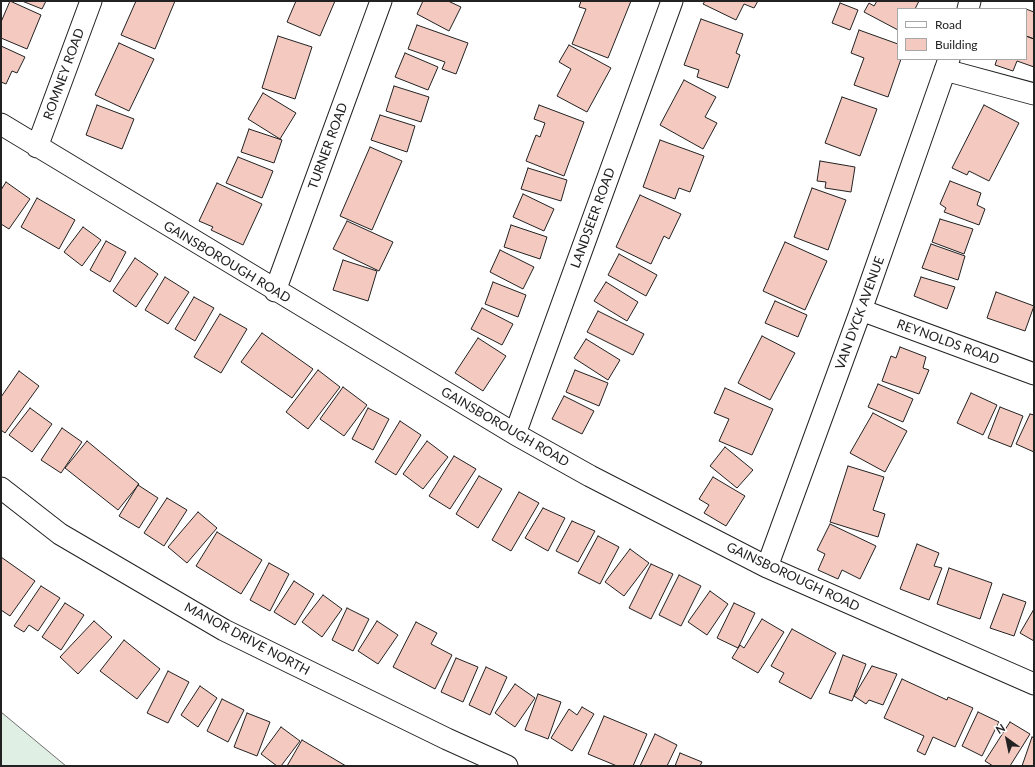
<!DOCTYPE html>
<html>
<head>
<meta charset="utf-8">
<style>
  body { margin:0 }
  #map { position:relative; width:1035px; height:767px; overflow:hidden; background:#fff; font-family:Lato,sans-serif }
  canvas { display:block }
  .frame { position:absolute; inset:0; border:2px solid #222; pointer-events:none }
  .legend { position:absolute; left:897px; top:8px; width:130px; height:52px; box-sizing:border-box; background:#fff; border:1px solid #a7a7a7; margin:0; padding:5px 7px; list-style:none; font-size:12px; color:#222 }
  .legend li { display:flex; align-items:center; gap:8px; height:20px }
  .legend b { width:20px; border:1px solid #a7a7a7 }
  .north { position:absolute; left:987px; top:719px; width:40px; height:40px; -webkit-text-stroke:3px #fff; paint-order:stroke; rotate:327deg; font-size:11px; font-weight:700; line-height:16px; text-align:center; color:#222 }
  .north::after { content:''; display:block; margin:auto; width:14px; height:18px; background:#222; clip-path:polygon(50% 0,100% 100%,50% 72%,0 100%) }
</style>
</head>
<body>
<div id="map">
<canvas width="1035" height="767"></canvas>
<div class="frame"></div>
<ul class="legend">
<li><b style="height:5px;background:#fff"></b>Road</li>
<li><b style="height:11px;background:#f3c9c0"></b>Building</li>
</ul>
<div class="north">N</div>
</div>
<script>
const context = document.querySelector('canvas').getContext('2d');
context.lineJoin = 'round';
function fill(path, color) { context.fillStyle = color; context.fill(path, 'evenodd'); }
const shape = rows => new Path2D(rows.map(r => 'M' + r).join(''));
function trace(path, color, width, dash) { context.strokeStyle = color; context.lineWidth = width; context.lineCap = dash ? 'butt' : 'round'; context.setLineDash(dash || []); context.stroke(path); }
function write(font, color, halo, rows, align = 'center') {
  context.font = font + ' Lato,sans-serif'; context.lineWidth = 3; context.setLineDash([]); context.textBaseline = 'middle'; context.strokeStyle = halo; context.fillStyle = color; for (const [text, x, y, turn = 0] of rows) {
    context.save(); context.translate(x, y); context.rotate((+turn || 0) * Math.PI / 180); context.textAlign = isNaN(turn) ? turn : align; if (halo) context.strokeText(text, 0, 0); context.fillText(text, 0, 0); context.restore();
  }
}
const green = shape([
  [1,712,66,766,1,766,1,712]
]);
fill(green, '#e0efe3');
trace(green, '#6f6f6f', 1);
const building = shape([
  [10,1,41,15,27,49,1,38,1,22,10,1],
  [22,1,46,1,42,9,22,1],
  [136,1,175,1,155,49,121,35,136,1],
  [296,1,335,1,320,36,287,22,296,1],
  [423,1,448,1,461,7,449,31,417,14,423,1],
  [581,1,631,1,608,58,572,44,586,9,579,7,581,1],
  [705,1,758,1,754,8,744,4,736,20,703,4,705,1],
  [877,1,919,1,915,9,898,9,898,30,864,12,869,3,874,6,877,1],
  [840,3,858,10,850,30,832,23,840,3],
  [1026,9,1034,12,1034,39,1026,36,1026,9],
  [701,19,743,34,736,53,740,55,728,88,697,77,699,70,684,65,701,19],
  [417,25,468,43,456,74,442,69,445,62,408,49,417,25],
  [859,30,898,44,898,59,901,59,888,97,854,85,864,58,851,53,859,30],
  [278,36,312,47,295,99,262,88,278,36],
  [1026,36,1034,39,1034,67,1017,61,1013,71,995,65,997,59,1026,59,1026,36],
  [119,43,154,59,129,111,95,95,119,43],
  [569,45,611,68,587,112,557,96,571,69,559,62,569,45],
  [1,46,25,57,17,73,12,71,6,84,1,82,1,46],
  [405,53,438,67,428,90,395,77,405,53],
  [684,80,716,97,705,117,717,123,703,149,660,125,684,80],
  [394,86,429,97,421,122,386,111,394,86],
  [263,93,296,113,280,139,248,119,263,93],
  [842,97,877,109,860,156,825,143,842,97],
  [97,105,134,119,122,149,86,135,97,105],
  [539,105,584,122,564,176,526,161,536,135,540,137,545,123,534,119,539,105],
  [984,105,1019,123,989,181,969,171,967,175,952,168,984,105],
  [380,115,415,126,407,152,371,140,380,115],
  [249,129,282,140,274,163,241,152,249,129],
  [660,140,704,156,690,192,679,188,675,199,643,187,660,140],
  [370,147,402,161,372,230,340,216,370,147],
  [238,157,273,171,262,198,226,183,238,157],
  [820,161,855,167,851,192,825,188,826,182,817,181,820,161],
  [528,168,567,180,561,201,521,189,528,168],
  [950,181,981,193,977,205,985,209,979,225,944,212,946,208,940,204,950,181],
  [6,182,30,199,9,229,1,224,1,190,6,182],
  [217,183,262,204,243,245,211,230,213,227,199,221,217,183],
  [812,188,846,200,828,250,794,237,812,188],
  [523,194,554,209,544,231,513,217,523,194],
  [640,195,681,214,669,239,664,236,651,264,616,247,640,195],
  [37,198,75,220,59,249,21,227,37,198],
  [940,219,973,229,964,254,932,242,940,219],
  [347,221,393,242,379,271,333,249,347,221],
  [511,225,547,237,540,259,504,247,511,225],
  [83,227,101,240,82,266,64,252,83,227],
  [106,241,126,252,110,282,90,270,106,241],
  [785,242,827,261,805,310,763,291,785,242],
  [931,244,965,256,958,280,922,268,931,244],
  [500,250,534,267,523,289,490,272,500,250],
  [619,254,657,275,646,296,608,275,619,254],
  [135,258,158,274,136,307,113,291,135,258],
  [343,260,377,271,368,301,333,290,343,260],
  [165,277,189,292,168,324,145,310,165,277],
  [921,277,955,287,947,309,914,296,921,277],
  [493,282,526,295,518,317,485,304,493,282],
  [606,282,638,302,627,321,594,301,606,282],
  [996,292,1034,306,1025,331,987,318,996,292],
  [194,297,214,308,195,341,175,329,194,297],
  [775,301,807,315,798,337,765,323,775,301],
  [482,308,513,324,502,345,471,329,482,308],
  [598,311,644,334,633,355,587,332,598,311],
  [220,314,247,329,221,373,194,357,220,314],
  [262,333,313,369,292,398,241,362,262,333],
  [762,336,795,353,770,400,738,383,762,336],
  [478,338,506,356,483,391,455,373,478,338],
  [586,339,620,360,608,380,574,358,586,339],
  [900,347,926,357,923,368,929,370,919,394,882,381,891,356,896,358,900,347],
  [318,370,340,387,308,429,286,412,318,370],
  [575,370,608,383,599,406,566,392,575,370],
  [19,371,39,386,5,433,1,430,1,397,19,371],
  [878,384,913,399,903,422,868,407,878,384],
  [343,387,367,405,344,436,320,419,343,387],
  [725,388,773,409,752,455,719,441,729,419,714,413,725,388],
  [971,393,997,405,983,435,957,423,971,393],
  [564,396,594,411,582,434,552,419,564,396],
  [1000,407,1023,416,1011,447,988,438,1000,407],
  [30,408,52,424,32,452,9,435,30,408],
  [368,408,389,419,373,450,352,439,368,408],
  [873,413,907,431,885,472,850,453,873,413],
  [1030,414,1034,415,1034,452,1016,444,1030,414],
  [400,421,421,435,396,475,375,462,400,421],
  [62,428,82,442,61,473,41,460,62,428],
  [87,441,139,484,118,510,65,468,87,441],
  [427,441,448,457,423,489,403,474,427,441],
  [725,447,753,470,737,488,710,466,725,447],
  [454,456,476,469,450,509,429,496,454,456],
  [848,466,884,477,873,510,885,514,878,537,830,522,848,466],
  [479,476,502,489,478,528,456,514,479,476],
  [713,477,745,496,726,526,704,513,709,505,699,499,713,477],
  [138,485,158,498,139,528,119,516,138,485],
  [519,492,539,503,511,551,492,540,519,492],
  [167,498,187,510,164,546,144,533,167,498],
  [543,508,565,518,548,551,525,538,543,508],
  [198,512,217,528,187,563,168,547,198,512],
  [572,521,595,531,578,562,556,551,572,521],
  [830,524,876,546,860,579,842,570,838,579,818,570,825,554,817,550,830,524],
  [217,532,262,560,241,594,196,566,217,532],
  [598,536,619,547,600,584,578,573,598,536],
  [917,544,939,553,934,566,942,568,929,600,900,589,917,544],
  [630,549,649,563,624,596,605,582,630,549],
  [1,557,35,581,10,616,1,610,1,557],
  [269,563,289,574,270,611,250,600,269,563],
  [651,564,673,574,651,619,629,608,651,564],
  [949,568,992,583,980,619,937,604,949,568],
  [679,575,701,586,681,626,659,615,679,575],
  [294,581,314,594,295,625,274,612,294,581],
  [41,586,60,598,38,631,29,625,24,632,14,626,41,586],
  [710,591,728,604,707,635,688,622,710,591],
  [1003,594,1026,602,1014,636,990,628,1003,594],
  [323,595,342,609,322,637,302,622,323,595],
  [65,603,84,615,61,650,42,637,65,603],
  [734,603,755,613,738,648,717,638,734,603],
  [347,608,369,619,353,651,332,640,347,608],
  [1034,609,1034,641,1020,633,1034,609],
  [762,619,784,632,758,673,732,658,740,645,744,648,762,619],
  [94,621,112,637,78,674,60,657,94,621],
  [377,621,398,635,378,664,358,651,377,621],
  [416,622,437,633,431,644,452,655,435,689,393,667,416,622],
  [792,629,836,653,811,699,779,682,784,673,771,666,792,629],
  [124,640,160,669,137,699,100,671,124,640],
  [843,655,866,664,852,701,829,693,843,655],
  [456,658,478,667,463,702,441,692,456,658],
  [872,666,897,674,883,705,869,700,866,704,854,696,872,666],
  [486,667,507,677,490,715,469,705,486,667],
  [168,671,189,682,168,723,147,713,168,671],
  [902,679,947,700,948,697,973,708,955,747,933,737,925,755,917,751,924,736,884,718,902,679],
  [515,684,535,698,515,727,495,713,515,684],
  [200,686,217,698,198,727,181,715,200,686],
  [538,694,561,702,548,739,525,730,538,694],
  [222,699,244,710,228,742,207,731,222,699],
  [582,707,594,714,572,751,551,738,569,709,577,715,582,707],
  [978,712,999,722,982,756,962,746,978,712],
  [247,713,270,722,257,756,234,747,247,713],
  [604,716,647,734,633,766,617,766,588,754,604,716],
  [1010,722,1030,734,1010,766,993,766,985,761,1010,722],
  [281,727,300,741,281,766,277,766,261,754,281,727],
  [655,734,677,745,667,766,640,766,655,734],
  [1032,737,1034,738,1034,766,1022,766,1032,737],
  [302,740,346,766,287,766,302,740],
  [680,753,702,762,700,766,675,766,680,753]
]);
fill(building, '#f3c9c0');
trace(building, '#222', 1);
const minor = shape([
  [968,9,970,1],
  [945,70,1034,94],
  [1,124,515,434,590,476,767,567,1034,684],
  [37,147,91,1],
  [275,291,381,1],
  [861,310,1034,374],
  [515,434,672,1],
  [1,488,60,534,224,630,447,739,507,766],
  [767,567,861,310,949,59]
]);
trace(minor, '#222', 23);
trace(minor, '#fff', 21);
write('13px', '#222', '#fff', [
  ["ROMNEY ROAD",64,74,-70],
  ["TURNER ROAD",328,146,-70],
  ["LANDSEER ROAD",593,218,-70],
  ["GAINSBOROUGH ROAD",227,262,31],
  ["VAN DYCK AVENUE",860,313,-70],
  ["REYNOLDS ROAD",948,342,20],
  ["GAINSBOROUGH ROAD",505,427,30],
  ["GAINSBOROUGH ROAD",793,577,25],
  ["MANOR DRIVE NORTH",247,639,28]
]);
</script>
</body>
</html>
